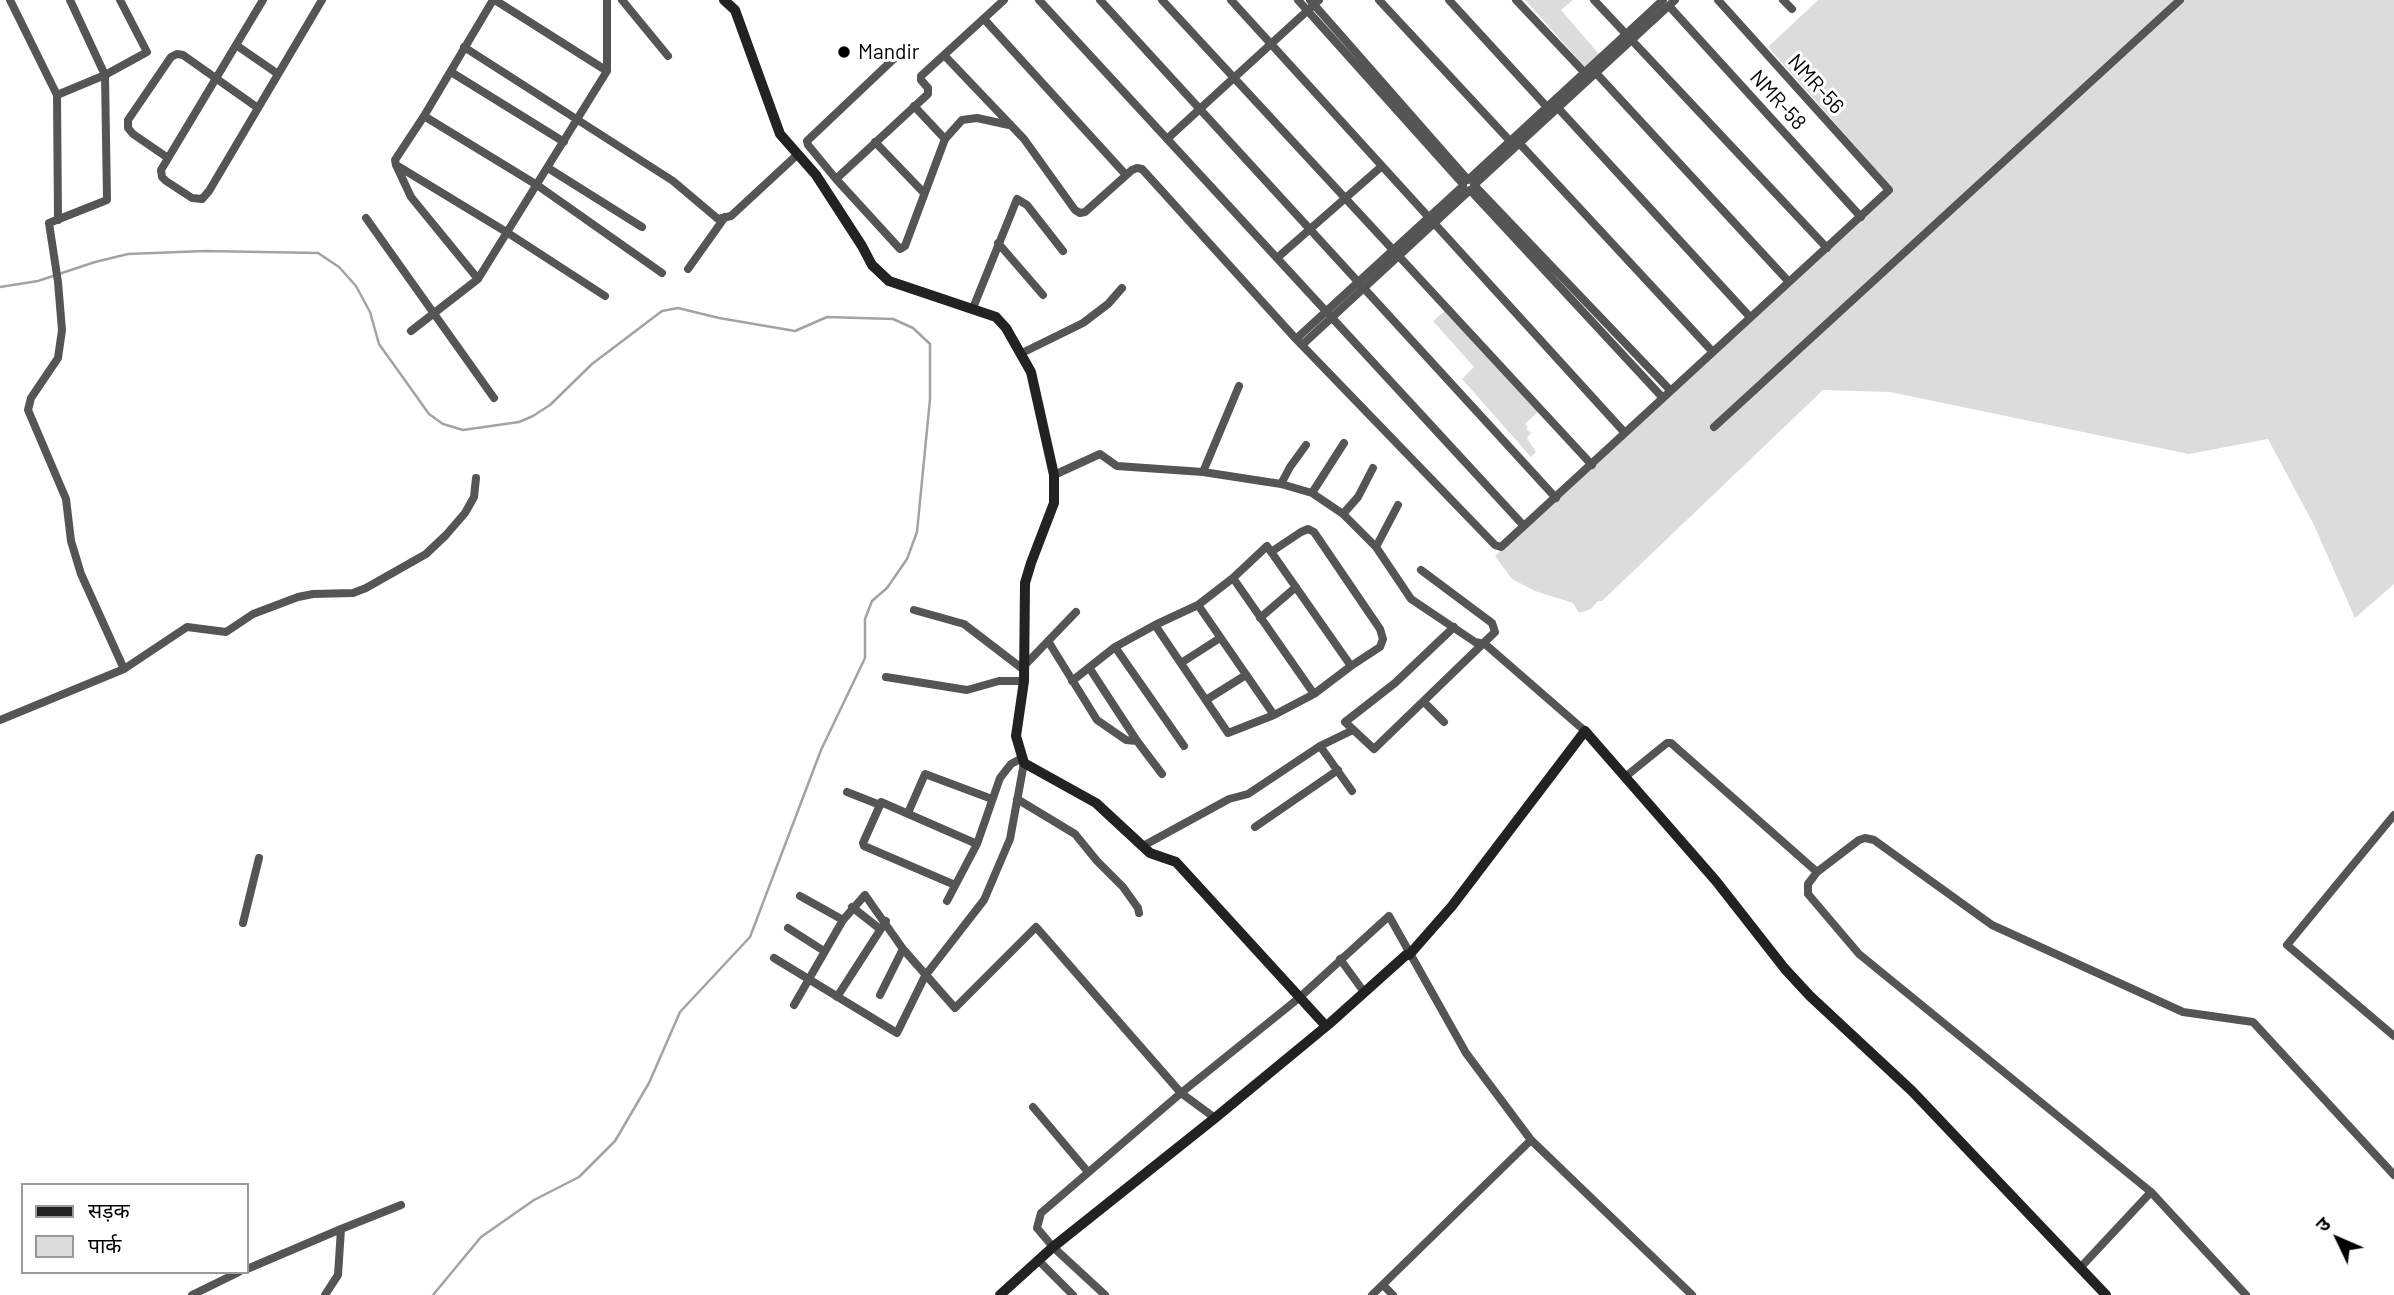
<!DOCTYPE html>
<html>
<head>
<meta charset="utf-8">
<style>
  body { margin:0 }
  #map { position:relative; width:2394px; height:1295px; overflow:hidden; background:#fff; font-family:Barlow,"Noto Sans Devanagari",sans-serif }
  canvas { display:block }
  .legend { position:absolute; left:21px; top:1183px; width:228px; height:91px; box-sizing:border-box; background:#fff; border:2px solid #999; margin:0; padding:9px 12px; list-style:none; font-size:21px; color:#000 }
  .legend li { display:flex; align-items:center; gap:14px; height:35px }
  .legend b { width:35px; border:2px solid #999 }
  .north { position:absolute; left:2303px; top:1204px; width:70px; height:70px; -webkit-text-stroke:5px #fff; paint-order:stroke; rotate:314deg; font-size:19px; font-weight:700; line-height:28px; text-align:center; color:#000 }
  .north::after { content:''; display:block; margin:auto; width:24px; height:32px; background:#000; clip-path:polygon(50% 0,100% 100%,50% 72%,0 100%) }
</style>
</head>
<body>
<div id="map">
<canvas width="2394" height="1295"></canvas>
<ul class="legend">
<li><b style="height:9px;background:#222"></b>सड़क</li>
<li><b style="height:19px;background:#dcdcdc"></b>पार्क</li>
</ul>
<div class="north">उ</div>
</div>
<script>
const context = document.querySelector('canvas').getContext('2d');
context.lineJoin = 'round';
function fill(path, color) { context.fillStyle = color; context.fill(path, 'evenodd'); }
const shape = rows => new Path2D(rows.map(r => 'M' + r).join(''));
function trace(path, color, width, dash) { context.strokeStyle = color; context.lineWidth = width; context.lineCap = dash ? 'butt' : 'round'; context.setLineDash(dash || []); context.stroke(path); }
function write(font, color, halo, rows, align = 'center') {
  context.font = font + ' Barlow,sans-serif'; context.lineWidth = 6; context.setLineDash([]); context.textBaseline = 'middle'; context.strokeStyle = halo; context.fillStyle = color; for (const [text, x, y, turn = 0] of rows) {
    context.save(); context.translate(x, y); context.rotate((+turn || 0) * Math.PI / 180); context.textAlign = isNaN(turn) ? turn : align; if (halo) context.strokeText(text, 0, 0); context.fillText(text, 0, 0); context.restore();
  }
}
fill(shape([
  [1525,0,1573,0,1561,10,1599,54,1585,67],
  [1818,0,2394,0,2394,584,2355,618,2314,525,2268,439,2189,454,1890,392,1823,390,1602,601,1598,601,1591,609,1579,613,1573,603,1535,591,1512,579,1495,556,1894,190,1768,47],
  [1446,310,1539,411,1525,424,1528,427,1526,429,1531,433,1527,438,1536,452,1531,457,1462,379,1474,367,1433,321]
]), '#dcdcdc');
trace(shape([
  [0,287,38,281,95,262,128,254,205,251,318,253,339,267,356,286,370,312,379,344,429,414,443,424,463,430,519,422,533,416,550,405,592,364,662,311,678,308,719,318,795,331,827,317,893,319,913,328,930,344,930,399,917,532,907,559,887,588,872,601,865,619,865,658,821,750,750,937,680,1012,649,1083,615,1141,579,1177,534,1200,481,1237,433,1295]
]), '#a3a3a3', 2.5);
trace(shape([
  [10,0,57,95,58,220],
  [70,0,105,75,107,200,49,223,58,282,62,330,58,358,31,398,28,410,66,499,71,541,81,574,124,669],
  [263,0,161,170,162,177,166,181,192,198,202,199,209,191,322,0],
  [493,0,424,116,537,185,662,273],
  [495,0,607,71],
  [622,0,668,56],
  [1039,0,1524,526],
  [1100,0,1556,498],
  [1162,0,1592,465],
  [1231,0,1625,433],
  [1298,0,1463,184],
  [1310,0,1468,180,1663,0],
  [1379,0,1510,141],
  [1449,0,1547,107],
  [1516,0,1584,72],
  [1594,0,1827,248],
  [1783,0,1792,9],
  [1669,6,1861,217],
  [984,19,1126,175],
  [236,45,278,74],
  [464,47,673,181,718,219,731,216,798,154],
  [901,52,807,141,808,145,836,179,900,249,905,246,945,139,914,106],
  [944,55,1024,139,1075,210,1080,213,1085,212,1132,170,1137,168,1142,169,1296,339,1495,545,1501,547,1889,190,1718,0],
  [451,72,564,142],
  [1596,73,1789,282],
  [57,95,105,75,147,52,120,0],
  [1558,108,1750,317],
  [424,116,395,160,396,165,508,233,605,296],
  [945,139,962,120,977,118,1009,125],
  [1167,139,1319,0],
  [875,142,924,193],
  [1520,144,1712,351],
  [168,158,133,134,128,128,128,120,171,57,177,54,183,55,258,108],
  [396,165,411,197,478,279],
  [548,168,642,227],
  [836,179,928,94,928,88,921,80,921,76,1004,0],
  [366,218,494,398],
  [998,243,1043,295],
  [1277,258,1382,166],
  [688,269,725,217],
  [973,308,1017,199,1027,205,1063,251],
  [411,331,478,279,607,71,607,0],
  [1296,339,1463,186],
  [1302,345,1470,190,1663,398],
  [1022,353,1083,323,1108,304,1122,288],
  [1670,390,1474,185,1675,0],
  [1714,427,2180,0],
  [1203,472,1239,386],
  [1054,475,1100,454,1117,466,1203,472,1281,484,1312,493,1343,514,1376,547,1411,599,1475,642,1485,644,1585,731],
  [1281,484,1290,467,1306,445],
  [1312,493,1344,443],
  [1343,514,1358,497,1373,468],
  [1376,547,1398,505],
  [1271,552,1301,532,1308,529,1314,532,1380,629,1383,639,1380,647,1351,666],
  [1421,570,1492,623,1495,632,1374,749,1345,722,1395,683,1454,627],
  [1233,578,1314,694],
  [1198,605,1274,715],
  [914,610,964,624,1024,670],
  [1260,618,1296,587],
  [1048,641,1097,720,1126,740,1137,741],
  [1115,647,1184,746],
  [1181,663,1220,638],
  [1024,666,1076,612],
  [1090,669,1137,741,1162,774],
  [886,677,967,690,999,681,1024,681],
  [1072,681,1115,647,1155,625,1228,733,1274,715,1314,694,1351,666,1267,546,1233,578,1198,605,1155,625],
  [1206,700,1246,675],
  [1424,702,1444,722],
  [0,720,124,669,187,627,226,632,253,614,298,597,313,594,353,593,366,588,426,554,446,535,465,513,474,497,476,478],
  [1320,746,1352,791],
  [1625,777,1667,743,1671,743,1817,872,1859,840,1865,838,1874,840,1992,925,2183,1012,2253,1022,2394,1175],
  [847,792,880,805,863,843,864,846,955,885],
  [1017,799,1075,834,1097,861,1123,887,1138,908,1139,913],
  [880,805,881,802,977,844],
  [908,813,925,774,992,799],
  [2394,815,2287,945,2394,1036],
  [1255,827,1338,770],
  [1143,846,1229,799,1248,794,1320,746,1353,730],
  [1817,872,1808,884,1808,894,1859,954,2151,1192,2246,1295],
  [800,896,843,920],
  [947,901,977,844,1000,778,1011,764,1022,758],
  [852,907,880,929],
  [243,923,259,858],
  [788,928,824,951],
  [774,958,897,1033,925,976,984,900,1010,839,1024,763],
  [1340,959,1364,992],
  [880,995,903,949],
  [837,997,886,921],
  [794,1005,843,920,865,895,903,949,955,1008,1036,927,1181,1093,1215,1118],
  [1033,1107,1088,1172],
  [1038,1260,1073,1295],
  [2080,1268,2151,1192],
  [247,1269,341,1229],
  [1383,1285,1393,1295],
  [192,1295,239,1272],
  [325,1295,338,1275,341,1229,401,1205],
  [1105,1295,1053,1247,1037,1228,1041,1213,1181,1093,1299,998,1389,916,1466,1053,1531,1140,1692,1295],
  [1372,1295,1531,1140]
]), '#555', 8);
trace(shape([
  [724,0,735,10,780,134,816,175,862,246,872,265,889,281,996,317,1006,328,1031,372,1054,475,1054,503,1031,563,1025,583,1024,681,1016,736,1024,763,1096,803,1150,853,1176,862,1325,1025],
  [1000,1295,1053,1247,1215,1118,1329,1024,1406,955,1409,955,1452,906,1585,731,1716,881,1785,969,1810,996,1912,1091,2106,1295]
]), '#222', 10);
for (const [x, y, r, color] of [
  [844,52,7,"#000"]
]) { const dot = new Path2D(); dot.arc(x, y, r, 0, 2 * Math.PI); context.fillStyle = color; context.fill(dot); trace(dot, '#fff', 2.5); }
write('21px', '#000', '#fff', [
  ["Mandir",858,52]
], 'left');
write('21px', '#000', '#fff', [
  ["NMR-56",1816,84,48],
  ["NMR-58",1778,100,48]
]);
</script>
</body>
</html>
